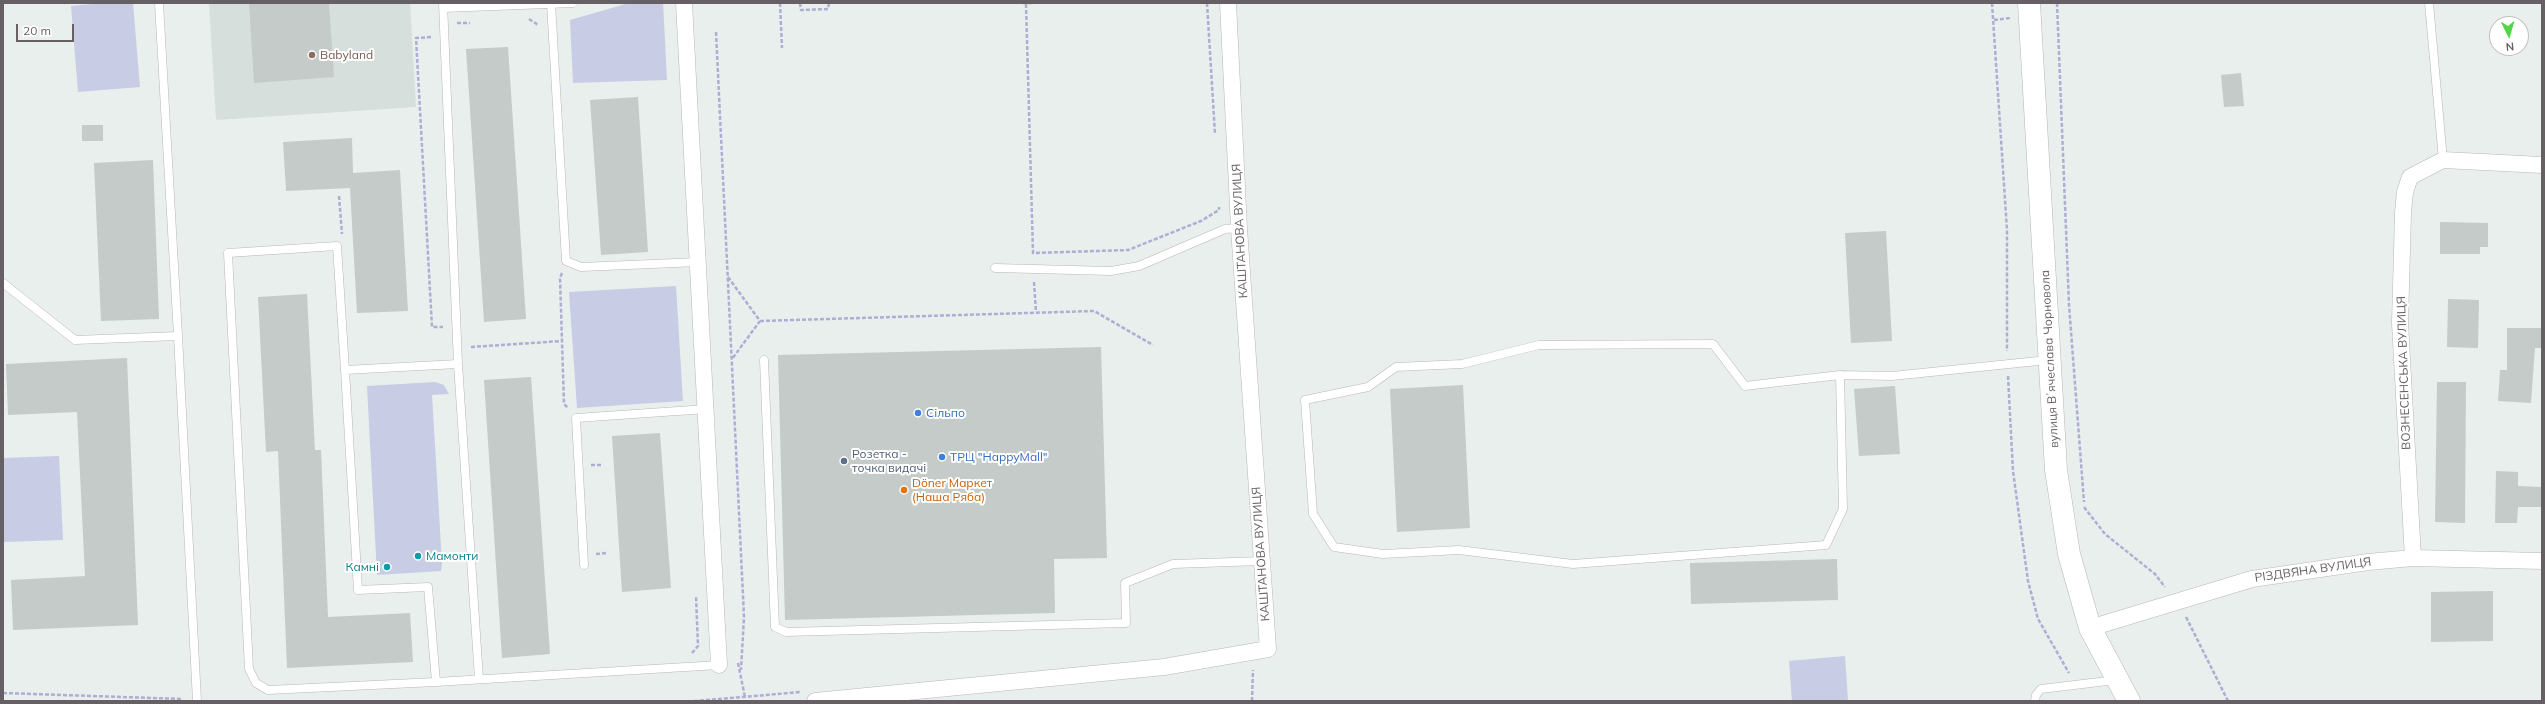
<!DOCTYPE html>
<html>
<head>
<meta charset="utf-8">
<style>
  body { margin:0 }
  #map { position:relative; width:2545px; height:704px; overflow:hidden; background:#e8efed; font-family:Mulish,sans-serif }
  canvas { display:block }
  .frame { position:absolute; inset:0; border:4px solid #665f63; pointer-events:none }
  .north { position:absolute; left:2489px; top:16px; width:40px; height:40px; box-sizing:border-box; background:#fff; border:1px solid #c2bfc1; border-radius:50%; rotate:175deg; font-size:11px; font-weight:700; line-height:16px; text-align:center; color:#665f63 }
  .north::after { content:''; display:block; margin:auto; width:14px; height:18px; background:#50d647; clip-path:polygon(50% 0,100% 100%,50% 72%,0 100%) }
  .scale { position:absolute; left:16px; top:24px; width:58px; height:18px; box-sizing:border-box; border:2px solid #665f63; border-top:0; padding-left:5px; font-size:12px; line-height:14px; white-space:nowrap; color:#665f63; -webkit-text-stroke:3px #fff; paint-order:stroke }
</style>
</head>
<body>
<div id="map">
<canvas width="2545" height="704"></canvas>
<div class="frame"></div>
<div class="north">N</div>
<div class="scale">20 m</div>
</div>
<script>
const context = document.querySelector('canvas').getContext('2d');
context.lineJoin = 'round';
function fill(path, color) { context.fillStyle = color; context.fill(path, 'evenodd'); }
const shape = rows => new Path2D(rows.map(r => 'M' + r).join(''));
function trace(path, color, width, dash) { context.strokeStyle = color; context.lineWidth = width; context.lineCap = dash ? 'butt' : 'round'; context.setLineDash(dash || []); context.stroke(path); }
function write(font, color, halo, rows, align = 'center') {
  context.font = font + ' Mulish,sans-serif'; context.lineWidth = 4; context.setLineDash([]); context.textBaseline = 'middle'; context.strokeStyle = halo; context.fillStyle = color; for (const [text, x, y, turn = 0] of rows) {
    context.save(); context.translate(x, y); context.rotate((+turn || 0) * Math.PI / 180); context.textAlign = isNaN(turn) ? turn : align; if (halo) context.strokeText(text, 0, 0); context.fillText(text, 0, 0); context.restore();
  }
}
fill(shape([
  [209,3,410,3,416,107,216,120]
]), '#d6dfdc');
fill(shape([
  [103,3,133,3,140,87,78,92,71,6],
  [629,3,663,3,667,80,573,83,570,20],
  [676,286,683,401,577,408,569,292],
  [435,382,444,385,449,394,432,395,442,563,441,571,377,575,367,386],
  [59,456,63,540,3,542,3,458],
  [1845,656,1848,701,1792,701,1789,661]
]), '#c8cce4');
fill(shape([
  [249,3,329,3,334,77,254,83],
  [508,47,526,319,484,322,466,49],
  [2241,73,2244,106,2224,107,2221,75],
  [638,97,648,252,601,255,590,100],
  [82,125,103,125,103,141,82,141],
  [352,138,353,173,400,170,408,311,357,313,350,188,286,191,283,142],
  [153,160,159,319,101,321,94,163],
  [2440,222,2488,223,2488,247,2480,247,2480,254,2440,254],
  [1886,231,1892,341,1851,343,1845,233],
  [307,294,315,450,321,450,328,617,410,613,413,662,287,668,278,451,266,452,258,297],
  [2448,299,2479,300,2478,348,2447,347],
  [2507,328,2542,328,2542,348,2535,348,2531,403,2498,401,2500,370,2507,370],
  [1101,347,1107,558,1054,559,1055,613,785,620,778,355],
  [127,358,138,625,13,630,11,580,85,576,77,412,8,415,6,364],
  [531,377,550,654,502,658,484,380],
  [2437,382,2466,382,2465,523,2435,522],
  [1463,385,1470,528,1397,532,1390,389],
  [1895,386,1900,454,1859,456,1854,389],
  [660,433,671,588,622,592,612,436],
  [2496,471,2518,472,2518,486,2541,487,2541,507,2518,507,2517,523,2495,523],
  [1837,559,1838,600,1691,604,1690,563],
  [2493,591,2493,641,2431,642,2431,592]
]), '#c4cbc8');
const lane = shape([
  [443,3,458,364,479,679],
  [551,3,566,261,581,267,699,262],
  [2429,3,2443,160],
  [443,8,573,3],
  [995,268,1111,271,1139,266,1225,229,1239,228],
  [3,283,75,340,178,336,159,3],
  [178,336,197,701],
  [764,360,775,627,786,632,1126,623,1125,583,1173,564,1262,561],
  [345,370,337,246,228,253,249,669,256,683,268,690,436,682,428,587,358,590,345,370,458,364],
  [1840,375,1745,386,1713,344,1539,345,1462,364,1396,367,1368,387,1305,400,1313,514,1334,547,1383,554,1459,550,1573,564,1826,545,1843,509,1840,375,1892,376,2048,360],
  [584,565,576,418,707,409],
  [436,682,719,665],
  [2035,701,2036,695,2041,689,2116,680]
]);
const street = shape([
  [684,3,719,665],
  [2413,558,2400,323,2403,213,2405,192,2410,177,2443,160,2542,165],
  [2090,628,2252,579,2368,562,2413,558,2542,561],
  [815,701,1164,667,1268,649,1239,228,1228,3]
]);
const secondary = shape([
  [2029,3,2056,470,2069,554,2090,628,2129,701]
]);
trace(lane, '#bbb5b8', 9);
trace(street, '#bbb5b8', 17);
trace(secondary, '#bab4b7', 23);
trace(shape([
  [780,3,782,48],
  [800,3,801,10,828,9,829,3],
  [1022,3,1032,3],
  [1207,3,1215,134],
  [1992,3,2007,230,2007,351],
  [2057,3,2069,305,2084,502],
  [1026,4,1033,253,1128,250,1201,221,1219,210,1219,207],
  [529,19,538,25],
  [1994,20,2011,18],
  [457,23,470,23],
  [716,32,744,617,741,670],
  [431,37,416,38,432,327,443,327],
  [339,196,342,234],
  [562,273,560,278,564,404,568,408],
  [728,277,760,321,732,359],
  [1034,282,1036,312],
  [760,321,1094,311,1153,345],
  [471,347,562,341],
  [2008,376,2013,471,2028,581,2038,619,2069,673],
  [591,465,602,465],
  [2084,507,2105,534,2155,574,2165,587],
  [596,554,607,553],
  [2186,617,2228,701],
  [692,653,698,646,696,596],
  [738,663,745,697],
  [3,693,183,699],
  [694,701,801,692],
  [1252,701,1253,670]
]), '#b1acd4', 2.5, [4, 2]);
trace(lane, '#fff', 8);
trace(street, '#fff', 16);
trace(secondary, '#fff', 22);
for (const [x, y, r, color] of [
  [312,55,4,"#8d6e63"],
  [918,413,4,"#3f7fe0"],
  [942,457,4,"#3f7fe0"],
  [844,461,4,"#5c6f8a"],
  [904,490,4,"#e8710a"],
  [418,556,4,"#0f9aa8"],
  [387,567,4,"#0f9aa8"]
]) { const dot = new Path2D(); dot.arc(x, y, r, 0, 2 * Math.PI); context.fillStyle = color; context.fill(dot); trace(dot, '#fff', 1.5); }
write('12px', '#785e54', '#fff', [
  ["Babyland",320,55]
], 'left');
write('12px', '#665f63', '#fff', [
  ["КАШТАНОВА ВУЛИЦЯ",1240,231,-93],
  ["вулиця Вʼячеслава Чорновола",2050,359,-93],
  ["ВОЗНЕСЕНСЬКА ВУЛИЦЯ",2404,373,-92],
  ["КАШТАНОВА ВУЛИЦЯ",1261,554,-94],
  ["РІЗДВЯНА ВУЛИЦЯ",2313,570,-8]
]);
write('12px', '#366cbe', '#fff', [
  ["Сільпо",926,413],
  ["ТРЦ \"HappyMall\"",950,457]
], 'left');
write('12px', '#4e5e75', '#fff', [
  ["Розетка -",852,454],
  ["точка видачі",852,468]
], 'left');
write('12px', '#c56008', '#fff', [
  ["Döner Maркет",912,483],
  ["(Наша Ряба)",912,497]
], 'left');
write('12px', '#0d838f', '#fff', [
  ["Мамонти",426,556],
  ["Камні",379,567,"right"]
], 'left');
</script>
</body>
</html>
